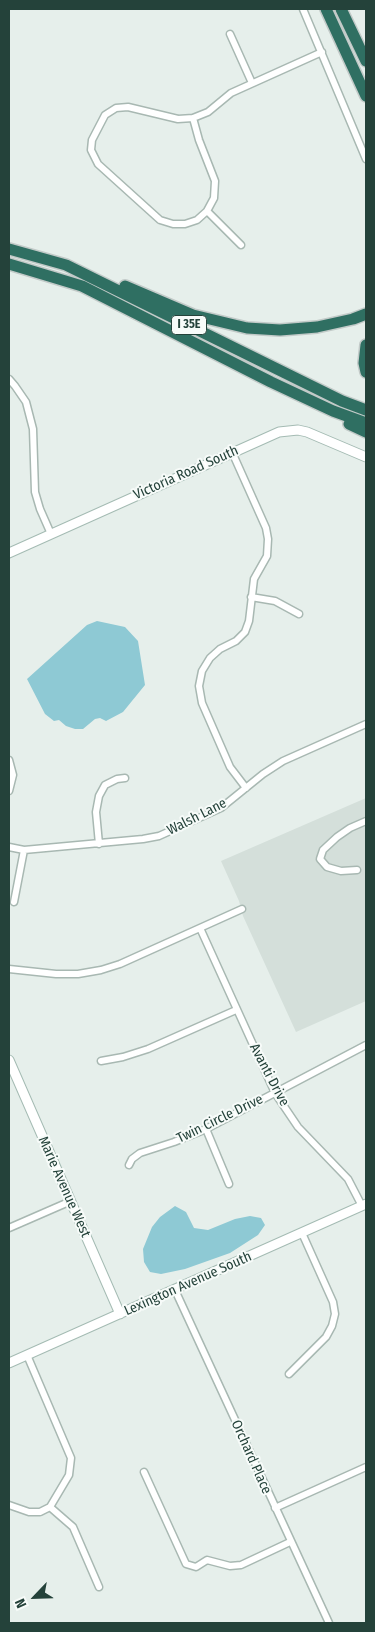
<!DOCTYPE html>
<html>
<head>
<meta charset="utf-8">
<style>
  body { margin:0 }
  #map { position:relative; width:375px; height:1632px; overflow:hidden; background:#e6efeb; font-family:"Fira Sans Condensed",sans-serif }
  canvas { display:block }
  .frame { position:absolute; inset:0; border:10px solid #24423a; pointer-events:none }
  .north { position:absolute; left:10px; top:1572px; width:50px; height:50px; -webkit-text-stroke:4px #f7fbf9; paint-order:stroke; rotate:246deg; font-size:14px; font-weight:700; line-height:20px; text-align:center; color:#24423a }
  .north::after { content:''; display:block; margin:auto; width:18px; height:22px; background:#24423a; clip-path:polygon(50% 0,100% 100%,50% 72%,0 100%) }
</style>
</head>
<body>
<div id="map">
<canvas width="375" height="1632"></canvas>
<div class="frame"></div>
<div class="north">N</div>
</div>
<script>
const context = document.querySelector('canvas').getContext('2d');
context.lineJoin = 'round';
function fill(path, color) { context.fillStyle = color; context.fill(path, 'evenodd'); }
const shape = rows => new Path2D(rows.map(r => 'M' + r).join(''));
function trace(path, color, width, dash) { context.strokeStyle = color; context.lineWidth = width; context.lineCap = dash ? 'butt' : 'round'; context.setLineDash(dash || []); context.stroke(path); }
function write(font, color, halo, rows, align = 'center') {
  context.font = font + ' "Fira Sans Condensed",sans-serif'; context.lineWidth = 4; context.setLineDash([]); context.textBaseline = 'middle'; context.strokeStyle = halo; context.fillStyle = color; for (const [text, x, y, turn = 0] of rows) {
    context.save(); context.translate(x, y); context.rotate((+turn || 0) * Math.PI / 180); context.textAlign = isNaN(turn) ? turn : align; if (halo) context.strokeText(text, 0, 0); context.fillText(text, 0, 0); context.restore();
  }
}
fill(shape([
  [366,798,366,1001,296,1032,243,916,239,901,221,861]
]), '#d4dfda');
fill(shape([
  [97,621,125,627,138,641,145,685,123,712,106,721,100,718,95,719,83,729,75,729,66,726,59,720,54,721,45,714,27,679,87,625],
  [175,1206,186,1212,194,1228,208,1230,235,1219,250,1216,261,1218,265,1225,258,1235,230,1253,185,1269,161,1274,150,1272,144,1262,143,1249,152,1227,160,1217]
]), '#8ec9d4');
const street = shape([
  [303,9,366,159],
  [230,34,252,83],
  [193,118,199,140,215,181,214,198,207,211,197,220,185,224,173,224,160,220,98,164,91,150,92,140,105,115,116,108,128,107,178,119,193,118,208,112,231,93,322,52],
  [207,211,241,245],
  [9,379,15,386,26,402,33,429,35,492,40,509,51,534],
  [232,452,266,528,268,539,267,556,254,579,249,621,245,632,236,641,220,649,210,658,202,671,199,686,202,703,230,767,246,788],
  [251,597,275,601,299,614],
  [9,760,13,775,9,791],
  [99,844,96,812,99,796,105,785,117,779,125,778],
  [9,847,24,850,143,839,159,836,221,808,263,774,283,761,366,724],
  [357,870,341,871,327,867,320,859,323,850,337,837,350,828,366,821],
  [14,902,24,850],
  [200,928,275,1093,298,1127,348,1179,362,1206],
  [9,969,56,974,78,974,101,970,120,964,242,909],
  [101,1061,123,1057,148,1049,236,1010],
  [206,1129,229,1184],
  [129,1165,132,1159,140,1153,174,1142,206,1129,366,1045],
  [9,1228,71,1201],
  [175,1290,329,1623],
  [289,1374,326,1337,332,1326,335,1314,333,1302,302,1233],
  [144,1472,186,1564,196,1567,207,1560,230,1566,241,1565,290,1542],
  [9,1505,29,1512,40,1512,50,1507,69,1475,71,1458,27,1355],
  [50,1507,73,1527,99,1587],
  [275,1508,366,1467]
]);
const secondary = shape([
  [9,553,279,432,298,430,307,432,366,457],
  [9,1060,120,1314],
  [9,1363,366,1204]
]);
const highway = shape([
  [326,9,366,96],
  [341,9,366,61],
  [9,249,66,265,342,401,366,410],
  [9,264,82,286,271,382,333,411,366,423],
  [125,286,193,315,247,328,280,330,317,327,353,319,366,314],
  [366,345,364,363,366,372],
  [349,424,366,432]
]);
trace(street, '#a8b8b2', 9);
trace(secondary, '#a4bbb3', 11);
trace(highway, '#c2cac8', 14);
trace(street, '#fff', 6);
trace(secondary, '#fff', 9);
trace(highway, '#2f6f62', 11);
for (const [x, y, w] of [
  [189,325,35]
]) { const box = new Path2D(); box.roundRect(x - w / 2, y - 9.5, w, 19, 4); context.fillStyle = '#f7fbf9'; context.fill(box); trace(box, '#24423a', 1); }
write('bold 12px', '#24423a', null, [
  ["I 35E",189,325]
]);
write('14px', '#24423a', '#f7fbf9', [
  ["Victoria Road South",186,473,-24],
  ["Walsh Lane",197,817,-27],
  ["Avanti Drive",269,1075,62],
  ["Twin Circle Drive",220,1119,-26],
  ["Marie Avenue West",64,1187,66],
  ["Lexington Avenue South",188,1284,-24],
  ["Orchard Place",251,1457,66]
]);
</script>
</body>
</html>
